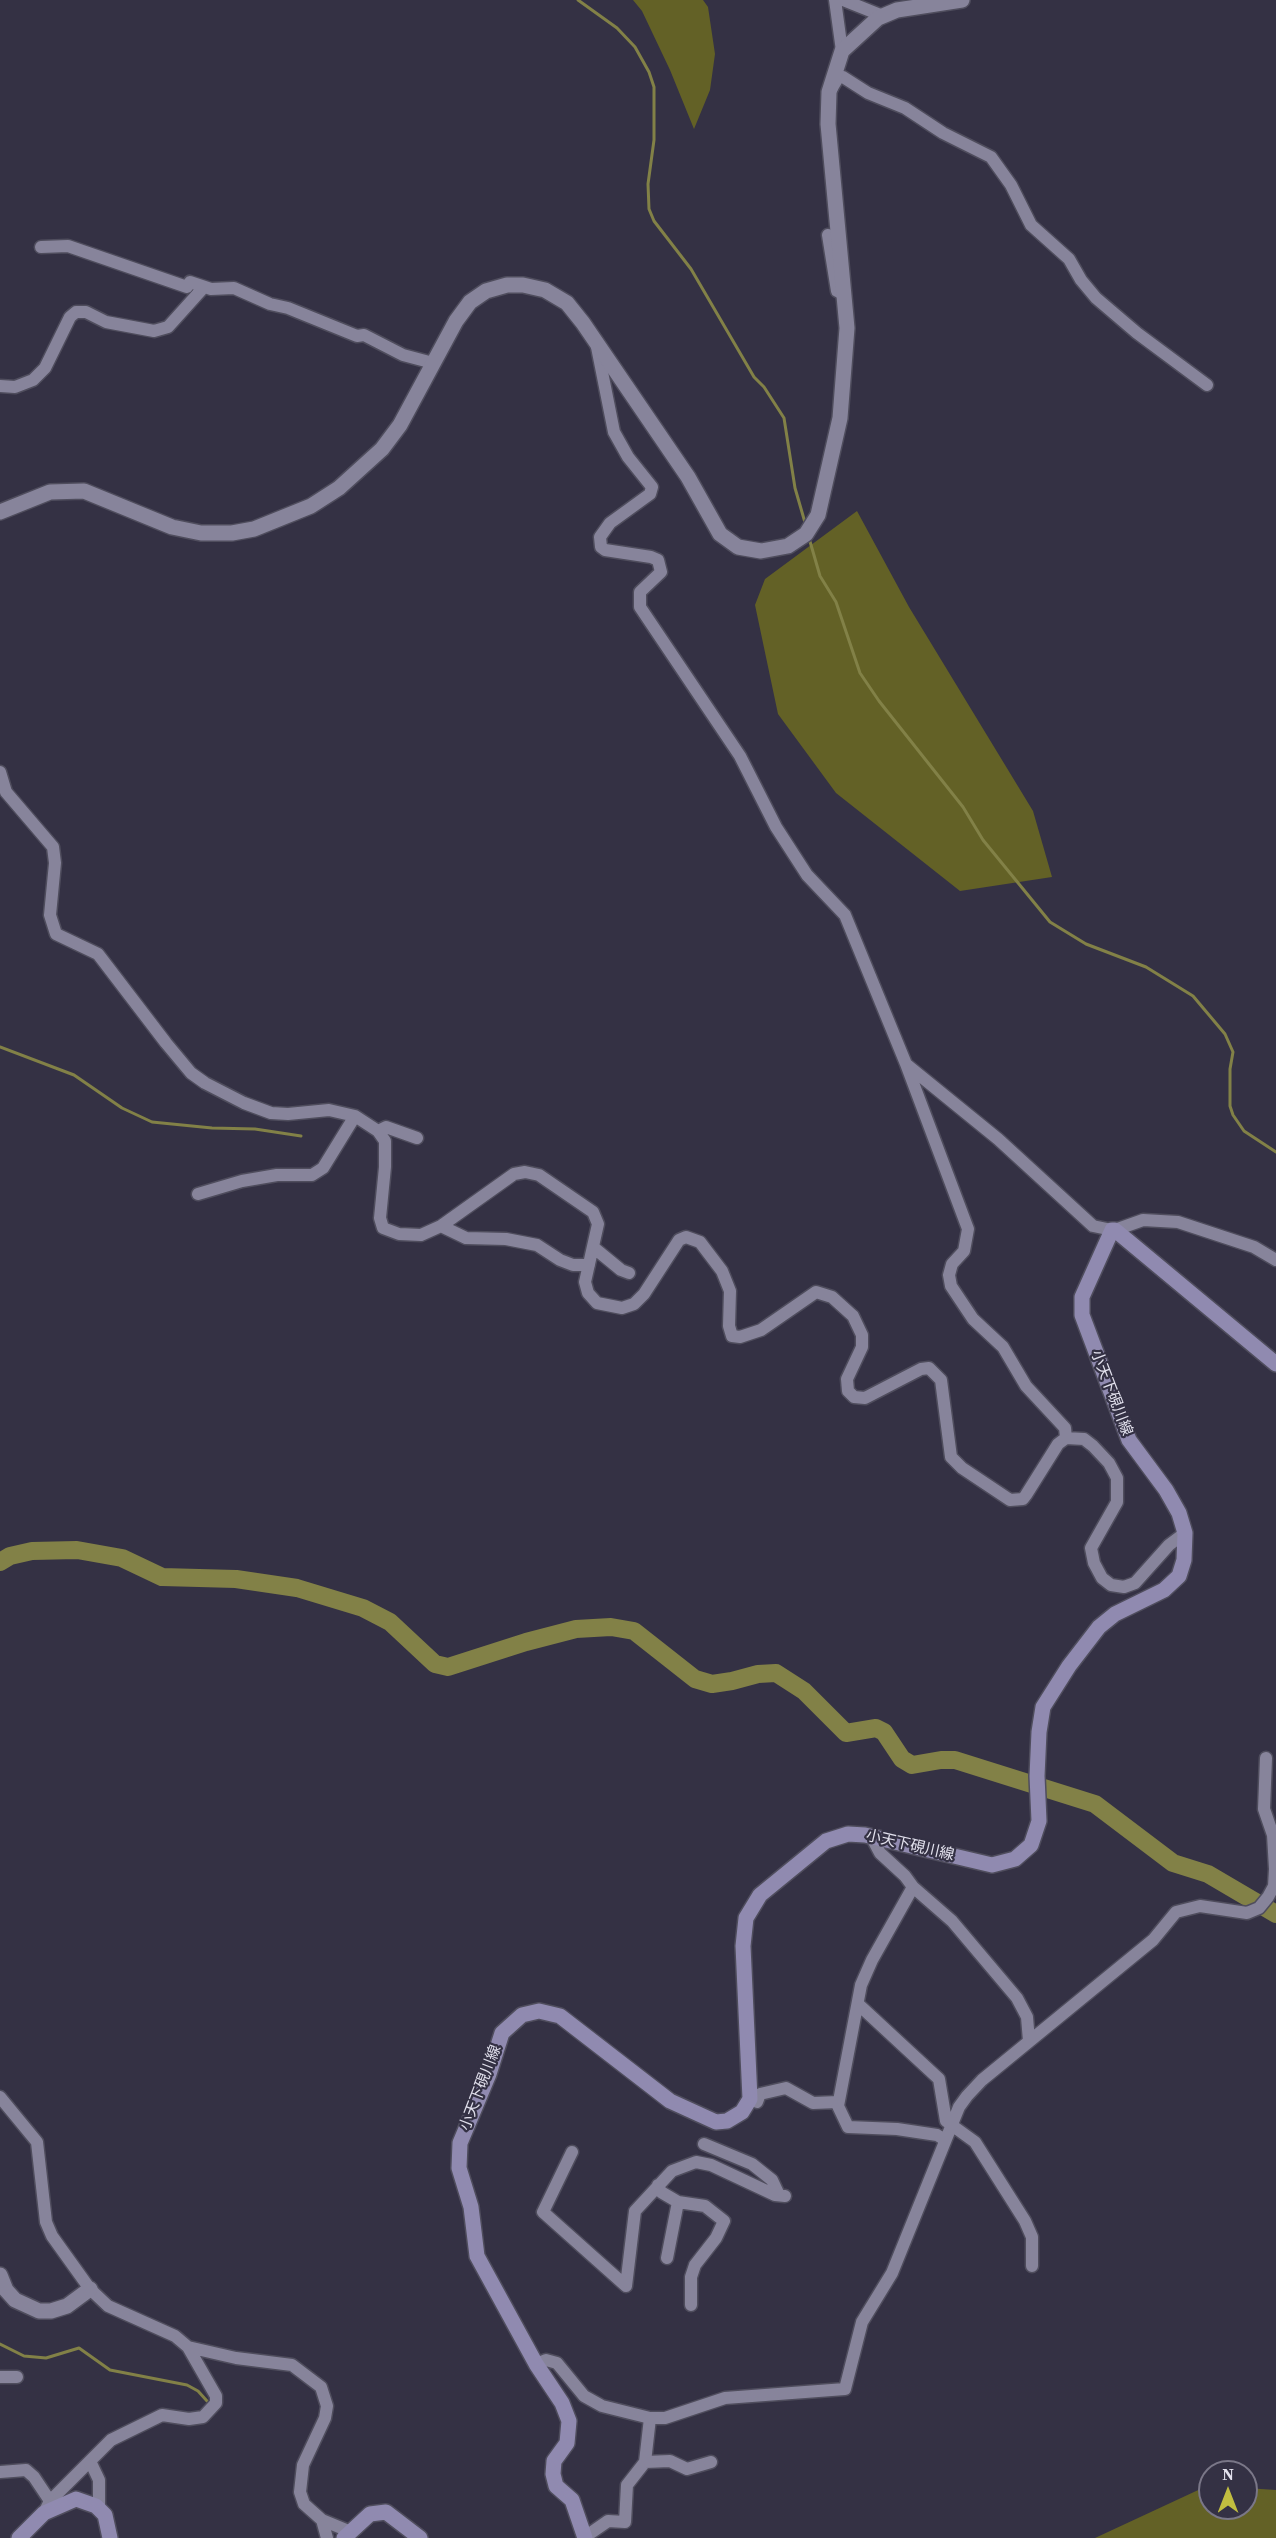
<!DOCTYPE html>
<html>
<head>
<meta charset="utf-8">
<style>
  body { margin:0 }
  #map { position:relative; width:1276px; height:2538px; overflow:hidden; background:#343144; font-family:"Source Serif 4",serif }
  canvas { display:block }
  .north { position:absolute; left:1198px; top:2460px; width:60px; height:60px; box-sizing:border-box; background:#343144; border:2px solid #7a7788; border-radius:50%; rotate:0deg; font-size:16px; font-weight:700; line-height:24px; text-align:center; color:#e2e1ed }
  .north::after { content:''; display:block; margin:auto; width:21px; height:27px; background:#c1bd40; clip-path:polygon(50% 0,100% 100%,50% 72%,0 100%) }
</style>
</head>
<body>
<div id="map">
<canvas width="1276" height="2538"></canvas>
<div class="north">N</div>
</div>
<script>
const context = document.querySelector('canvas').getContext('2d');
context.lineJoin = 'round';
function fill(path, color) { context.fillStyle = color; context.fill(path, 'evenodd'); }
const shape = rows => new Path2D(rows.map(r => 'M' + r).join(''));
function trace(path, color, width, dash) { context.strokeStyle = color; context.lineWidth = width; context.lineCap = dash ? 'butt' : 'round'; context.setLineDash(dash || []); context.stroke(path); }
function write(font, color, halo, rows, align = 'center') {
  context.font = font + ' "Source Serif 4","Noto Sans JP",serif'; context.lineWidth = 4.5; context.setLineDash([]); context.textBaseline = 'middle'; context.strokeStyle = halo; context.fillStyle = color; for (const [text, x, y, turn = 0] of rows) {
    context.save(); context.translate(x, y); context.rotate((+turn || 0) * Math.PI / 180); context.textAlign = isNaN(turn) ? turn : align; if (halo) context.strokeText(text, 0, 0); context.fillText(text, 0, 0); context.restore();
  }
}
fill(shape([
  [633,0,703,0,708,7,715,54,710,90,694,129,670,70,642,11],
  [857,511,909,607,1033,811,1052,877,960,891,836,793,778,714,755,605,765,579],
  [1209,2485,1210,2508,1246,2508,1246,2488,1276,2490,1276,2538,1095,2538]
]), '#636126');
trace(shape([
  [578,0,617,28,635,47,649,72,654,87,654,140,648,184,649,209,654,221,691,269,754,377,764,387,784,418,795,488,806,526],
  [809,538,820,576,836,602,860,673,879,701,963,807,983,840,1050,922,1086,944,1146,967,1193,996,1225,1034,1233,1052,1230,1069,1230,1106,1233,1115,1244,1131,1276,1152],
  [0,1047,74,1075,122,1108,152,1122,212,1128,255,1129,301,1136],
  [0,2344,24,2356,46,2358,79,2348,110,2370,187,2385,198,2391,207,2401]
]), '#828147', 3);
trace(shape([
  [0,1562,10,1556,32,1551,77,1550,122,1558,162,1577,236,1579,297,1588,363,1608,390,1622,435,1664,448,1667,526,1642,576,1629,611,1627,634,1631,695,1679,712,1684,732,1681,758,1674,776,1673,804,1691,846,1733,876,1728,884,1732,902,1759,912,1765,941,1760,955,1760,1095,1804,1173,1863,1208,1874,1276,1914]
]), '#828147', 18);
const minor = shape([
  [835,0,842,51],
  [843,0,883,16],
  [832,88,839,76,843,77,868,93,905,108,943,133,991,157,1011,185,1031,225,1069,259,1081,280,1096,298,1137,333,1207,385],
  [828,235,837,291,841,293],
  [41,247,68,246,187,287,190,282,211,289,234,288,270,304,288,308,357,336,364,335,403,355,433,363],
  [597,347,614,432,628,457,652,487,650,494,610,523,600,537,601,547,605,550,651,557,658,560,661,572,640,592,640,607,740,756,776,827,807,875,845,915,906,1064,968,1229,964,1251,952,1264,949,1275,951,1286,973,1319,1003,1347,1026,1386,1065,1428,1066,1438],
  [0,386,15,387,33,380,45,368,70,317,76,312,86,312,106,322,154,331,168,327,204,287],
  [0,772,6,792,53,847,55,863,50,915,56,934,98,954,166,1043,191,1073,205,1083,244,1103,271,1113,288,1114,329,1110,355,1116,378,1131,385,1141,385,1167,380,1218,383,1228,399,1234,421,1235,441,1226,514,1174,525,1172,539,1175,593,1212,598,1224,585,1282,588,1293,597,1303,622,1308,634,1304,644,1294,679,1240,686,1237,700,1242,722,1271,730,1291,729,1326,732,1336,740,1337,761,1330,816,1292,832,1297,853,1316,862,1335,862,1347,847,1379,848,1391,854,1397,865,1398,921,1369,929,1368,941,1380,951,1457,962,1468,1010,1500,1023,1499,1026,1495,1058,1444,1066,1438,1084,1439,1093,1446,1109,1463,1117,1478,1117,1502,1091,1548,1094,1563,1102,1578,1111,1585,1124,1587,1135,1583,1169,1545,1185,1533],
  [907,1065,998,1139,1093,1226,1112,1230],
  [378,1131,386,1127,417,1138],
  [198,1194,242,1181,277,1175,312,1175,323,1168,355,1116],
  [441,1226,466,1238,506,1239,537,1245,560,1260,573,1265,589,1265],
  [1115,1230,1143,1220,1178,1222,1254,1247,1276,1260],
  [593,1247,621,1270,629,1273],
  [871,1836,880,1853,905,1876,913,1887,872,1960,861,1985,838,2106,848,2127,897,2129,937,2135,945,2140],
  [913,1887,952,1921,1017,1998,1027,2017,1029,2041],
  [858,2004,939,2079,946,2121,975,2142,1025,2221,1032,2237,1032,2266],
  [0,2097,37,2142,46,2222,52,2236,90,2289,108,2306,175,2336,188,2347,216,2396,216,2403,203,2417,189,2419,162,2415,111,2440,50,2501,44,2513],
  [757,2102,760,2094,786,2088,813,2103,838,2102],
  [704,2144,752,2164,772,2180,779,2195],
  [572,2152,543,2212,626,2286,635,2211,672,2171,696,2162,711,2165,775,2195,785,2196],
  [658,2185,661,2192,678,2202,667,2258],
  [678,2202,705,2206,724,2221,716,2238,695,2265,691,2277,691,2305],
  [188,2347,236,2358,292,2365,321,2387,327,2406,325,2418,303,2465,300,2492,304,2504,322,2520,327,2538],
  [536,2364,546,2360,557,2363,584,2396,602,2406,650,2418,665,2418,725,2398,845,2389,862,2322,892,2273,959,2107,967,2096,982,2080,1153,1940,1176,1912,1200,1906,1247,1913,1259,1908,1268,1897,1274,1886,1275,1869,1273,1835,1264,1809,1266,1758],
  [0,2377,17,2377],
  [90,2461,99,2480,99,2509],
  [645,2462,650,2418],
  [0,2472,26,2470,34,2477,50,2501],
  [322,2520,351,2532],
  [585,2537,608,2521,625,2522,627,2485,645,2462,670,2461,687,2469,711,2462]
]);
const tertiary = shape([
  [0,512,50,492,84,491,172,527,201,533,232,533,254,529,311,506,339,488,382,449,400,425,456,321,470,302,486,291,507,285,523,285,545,290,567,303,583,323,688,477,720,534,738,547,761,551,788,546,806,534,818,515,840,418,847,328,828,124,829,92,842,51,878,18,897,10,962,0],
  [0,2275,6,2290,15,2300,39,2311,51,2311,67,2306,90,2289]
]);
const secondary = shape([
  [19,2538,44,2513,76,2499,96,2506,105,2515,110,2538],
  [344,2538,370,2514,386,2512,420,2538],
  [585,2538,572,2500,556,2486,553,2474,554,2461,567,2443,569,2421,562,2403,536,2364,477,2256,471,2207,459,2168,460,2143,489,2074,502,2033,522,2015,539,2011,560,2016,670,2101,716,2122,727,2121,742,2112,750,2099,743,1946,746,1918,760,1895,826,1841,848,1834,865,1835,992,1865,1015,1859,1031,1845,1039,1821,1037,1776,1039,1732,1043,1707,1069,1666,1099,1627,1115,1614,1164,1590,1179,1576,1184,1560,1185,1533,1179,1513,1166,1490,1129,1440,1082,1315,1082,1297,1112,1230,1115,1230,1276,1364]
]);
trace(minor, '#4f4d5d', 15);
trace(tertiary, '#4f4d5d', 18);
trace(secondary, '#4f4d5d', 18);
trace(minor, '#87849b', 12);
trace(tertiary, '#87849b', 15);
trace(secondary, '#908ab0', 15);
write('15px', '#e2e1ed', '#343144', [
  ["小天下硯川線",1111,1393,69],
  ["小天下硯川線",910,1846,13],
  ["小天下硯川線",481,2088,-69]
]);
</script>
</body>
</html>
